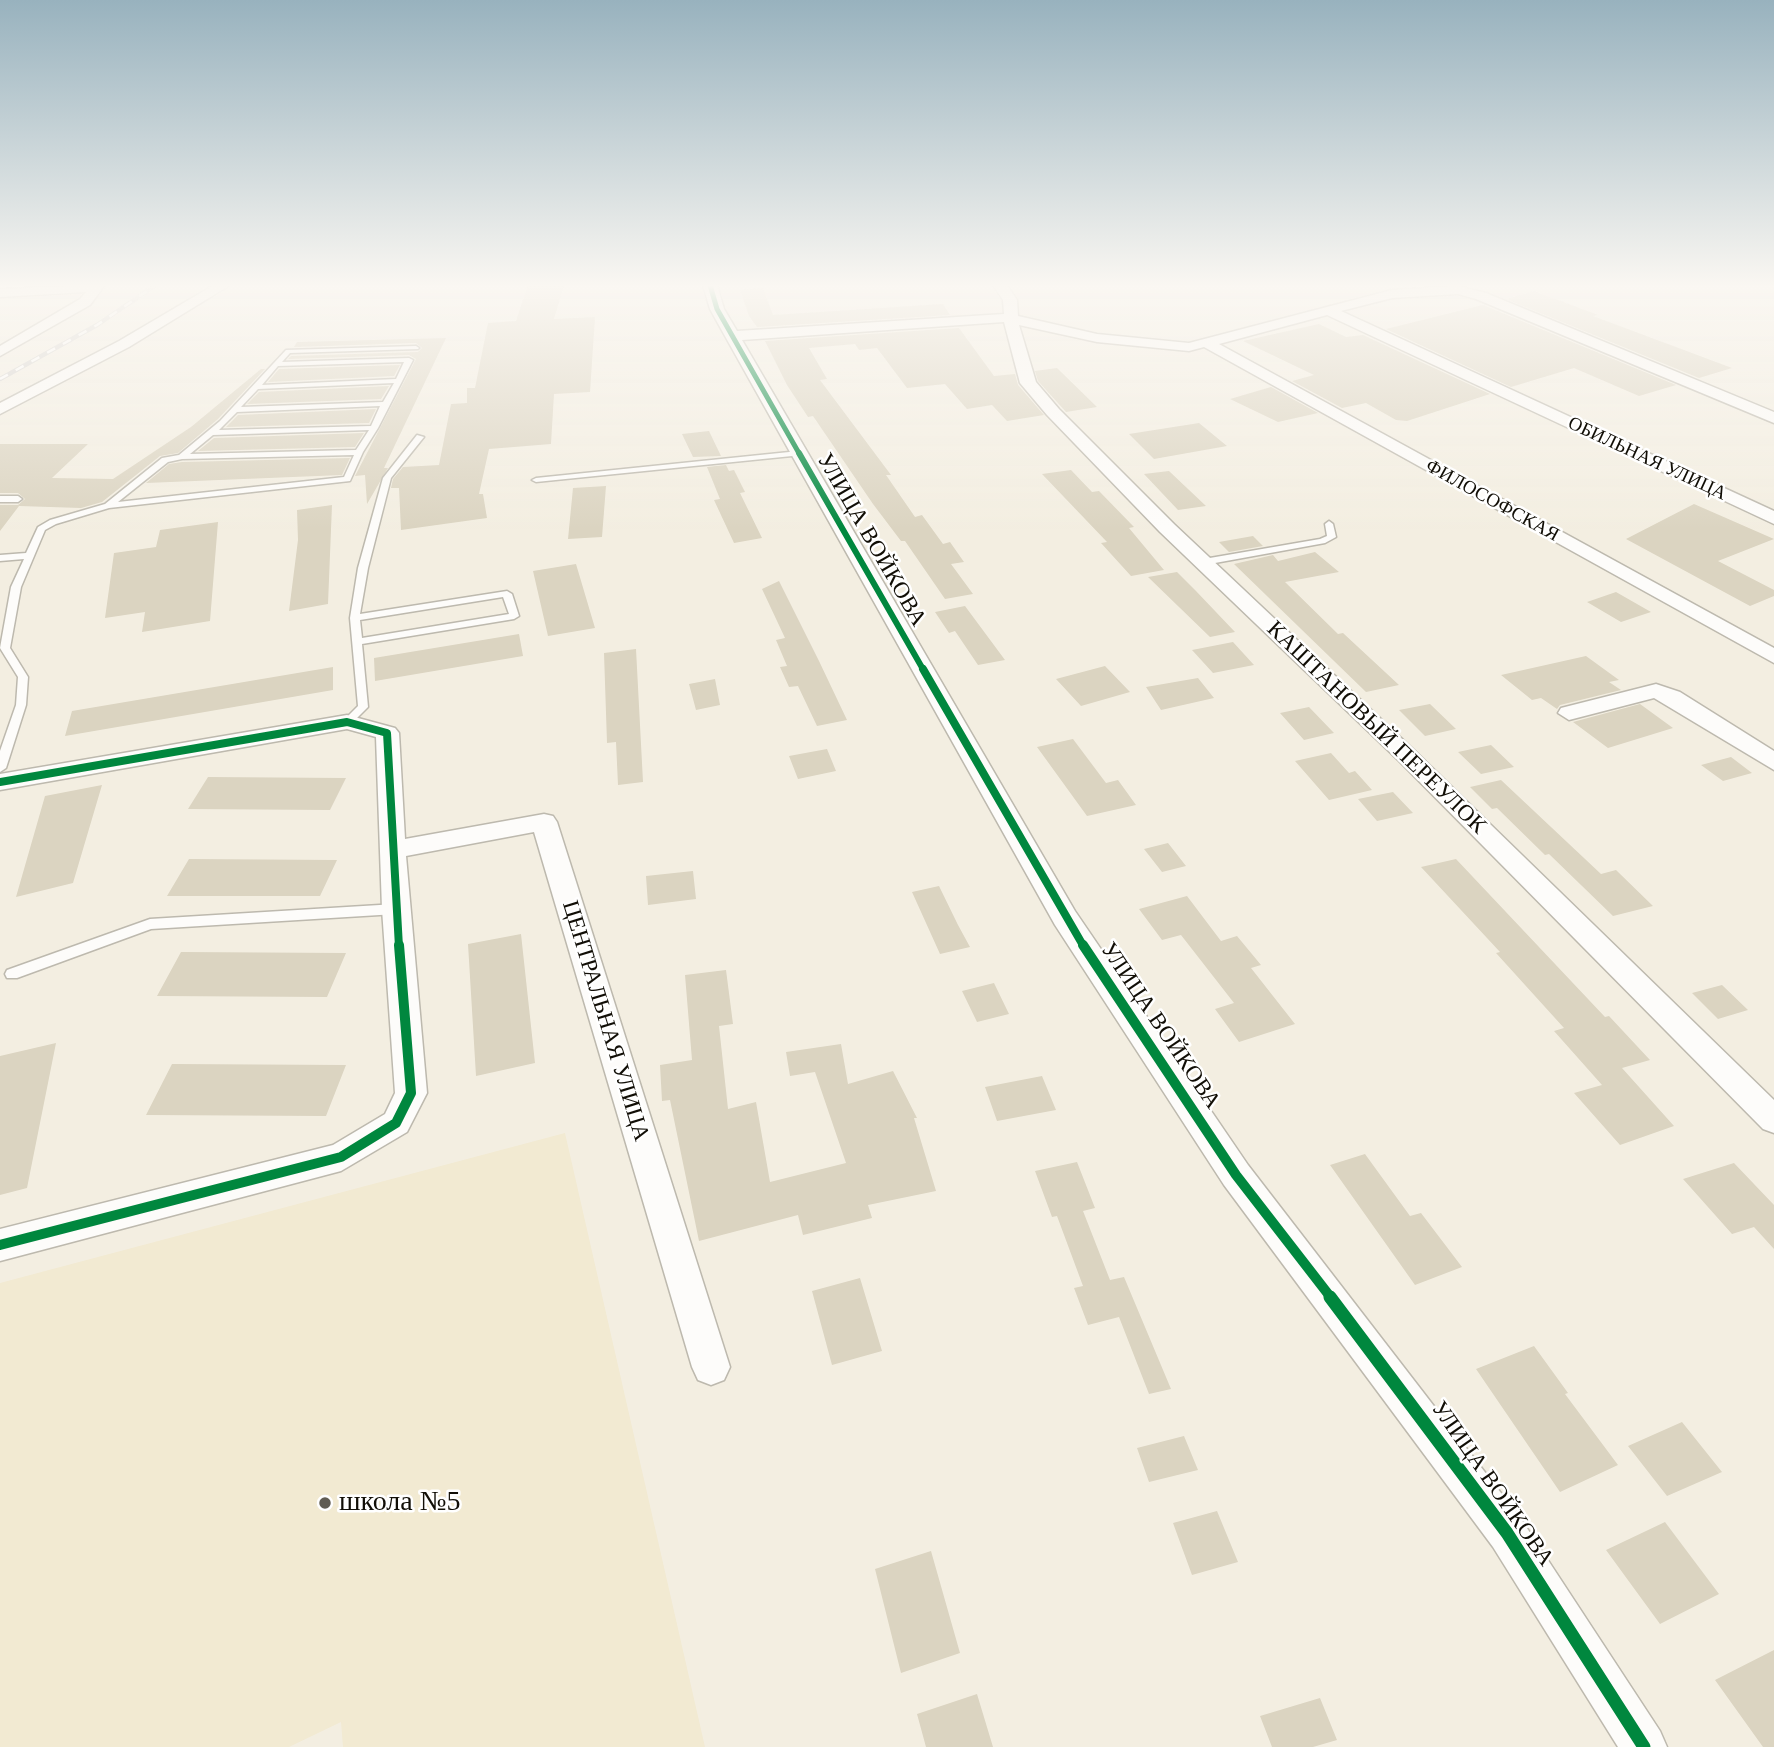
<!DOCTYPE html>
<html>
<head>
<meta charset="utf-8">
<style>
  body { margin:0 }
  canvas { display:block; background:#f3eee1 }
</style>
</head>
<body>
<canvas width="1774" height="1747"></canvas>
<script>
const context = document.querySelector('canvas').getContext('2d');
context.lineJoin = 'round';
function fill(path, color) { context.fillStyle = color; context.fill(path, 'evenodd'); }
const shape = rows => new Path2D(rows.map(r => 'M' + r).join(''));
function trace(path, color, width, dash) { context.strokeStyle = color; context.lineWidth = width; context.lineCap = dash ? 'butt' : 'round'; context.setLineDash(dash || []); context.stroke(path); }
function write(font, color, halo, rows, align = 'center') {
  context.font = font + ' Georgia,serif'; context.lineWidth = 5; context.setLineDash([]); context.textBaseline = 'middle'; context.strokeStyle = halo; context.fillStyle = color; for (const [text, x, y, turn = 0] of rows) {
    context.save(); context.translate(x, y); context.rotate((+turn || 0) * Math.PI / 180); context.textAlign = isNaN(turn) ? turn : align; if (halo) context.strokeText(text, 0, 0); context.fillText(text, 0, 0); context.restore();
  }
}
fill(shape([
  [565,1133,705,1747,343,1747,341,1722,289,1747,0,1747,0,1283]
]), '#f2ead2');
fill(shape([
  [528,285,564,285,554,319,595,317,590,392,554,394,551,444,489,449,479,494,483,494,487,518,401,530,399,488,391,488,393,479,403,467,439,465,451,404,467,403,467,388,475,388,488,323,516,321],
  [763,288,773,315,943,304,950,315,757,327,749,316,740,290],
  [1534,291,1598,315,1593,316,1732,368,1699,378,1506,299],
  [1483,305,1676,385,1639,396,1574,368,1511,387,1386,329],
  [1319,324,1346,337,1363,335,1490,394,1407,421,1396,420,1366,403,1342,408,1292,381,1314,375,1243,341],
  [959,328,994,376,1015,374,1018,385,1044,415,1007,421,992,405,967,409,945,384,907,388,877,348,859,350,855,344,809,348,827,379,820,380,891,475,886,475,915,517,922,515,943,544,950,542,964,562,951,564,973,594,945,599,905,541,901,541,873,504,813,416,808,417,787,385,765,341],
  [446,338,384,468,388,468,367,504,365,475,355,476,416,359,409,355,288,359,291,356,418,352,422,348,416,343,294,347,297,342],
  [400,365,394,376,268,382,279,369],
  [1057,368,1097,407,1066,412,1038,381,1035,371],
  [261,369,265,369,218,419,178,453,160,456,102,502,81,508,19,506,0,531,0,505,18,505,25,499,18,493,0,493,0,444,88,444,52,478,113,479,191,427],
  [389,386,381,399,247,404,259,392],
  [1271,387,1318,413,1278,422,1230,399],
  [376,409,369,423,226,427,238,415],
  [1199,423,1227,446,1154,459,1129,434],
  [709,431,721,456,693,457,682,434],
  [364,433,355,447,198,451,214,438],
  [350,458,342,475,146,483,169,464,182,462],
  [726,465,729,471,734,470,745,492,740,493,762,538,734,543,714,500,720,499,707,467],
  [1071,470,1092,492,1099,491,1134,527,1129,528,1164,570,1131,576,1101,543,1107,542,1042,474],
  [1169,471,1206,506,1178,510,1144,474],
  [606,486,602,537,568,539,573,488],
  [1694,504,1774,539,1718,561,1774,590,1774,596,1750,606,1626,539],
  [332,505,328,604,289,611,298,540,297,510],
  [218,522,210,621,142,632,145,612,105,618,114,553,156,547,160,530],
  [1253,536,1263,546,1229,552,1219,542],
  [1315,552,1339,572,1285,582,1338,634,1343,633,1399,685,1366,692,1234,564,1273,555,1278,561],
  [576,564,595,628,548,636,533,571],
  [1177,572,1196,591,1235,632,1210,637,1148,577],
  [779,581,819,661,847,720,817,726,798,686,789,687,780,667,787,666,776,640,785,638,762,589],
  [1616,592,1651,612,1621,622,1587,602],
  [965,606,1005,660,978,665,955,631,949,633,935,612],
  [519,634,523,656,375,681,374,658],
  [1233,642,1254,665,1213,673,1192,650],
  [636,649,643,782,618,785,616,742,607,743,604,653],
  [1586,656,1619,680,1609,682,1621,690,1560,705,1557,709,1541,698,1532,700,1501,675],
  [1105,666,1130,692,1081,706,1056,679],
  [333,667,333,690,65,736,72,711],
  [1198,678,1214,698,1161,710,1146,687],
  [715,679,720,705,696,710,689,684],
  [1430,704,1456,729,1425,736,1399,710],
  [1640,704,1673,728,1608,748,1573,722],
  [1309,707,1334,733,1304,740,1280,713],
  [1073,739,1106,783,1118,780,1136,805,1087,816,1037,747],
  [1491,745,1514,767,1481,774,1458,752],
  [827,749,836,771,798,779,789,756],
  [1331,753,1349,773,1355,771,1372,790,1329,800,1295,761],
  [1731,757,1752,773,1723,781,1701,765],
  [208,777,346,778,330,810,188,809],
  [1501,780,1601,874,1616,870,1653,906,1613,916,1549,854,1545,855,1497,808,1492,809,1470,787],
  [102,785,73,883,16,897,45,796],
  [1393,792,1413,813,1377,821,1358,799],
  [1168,843,1186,866,1162,872,1144,849],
  [189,859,337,860,320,896,167,896],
  [1456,859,1605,1017,1609,1016,1650,1060,1622,1068,1674,1126,1620,1145,1574,1093,1602,1085,1554,1031,1564,1028,1496,953,1500,952,1421,867],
  [693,871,696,899,648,905,646,876],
  [939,886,958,925,970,947,940,954,912,892],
  [1187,896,1221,941,1237,936,1261,965,1251,968,1295,1024,1239,1042,1215,1009,1234,1003,1181,935,1162,940,1139,909],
  [521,934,535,1063,476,1076,468,944],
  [181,952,346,953,327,997,157,996],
  [726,970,733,1024,719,1026,728,1109,756,1102,770,1182,846,1163,815,1072,790,1076,786,1052,841,1044,848,1084,893,1071,917,1118,914,1118,936,1191,868,1205,872,1218,803,1235,798,1215,699,1241,670,1100,662,1101,660,1065,692,1060,685,975],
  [994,983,1009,1014,977,1022,962,991],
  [1722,985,1748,1010,1718,1019,1692,993],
  [56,1043,27,1188,0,1195,0,1056],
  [172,1064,346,1065,326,1116,146,1115],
  [1042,1076,1056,1110,997,1121,985,1087],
  [1365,1154,1410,1216,1421,1213,1462,1267,1415,1285,1330,1165],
  [1077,1162,1095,1208,1083,1211,1110,1280,1124,1277,1171,1389,1149,1394,1119,1317,1088,1325,1074,1288,1083,1286,1057,1216,1052,1217,1035,1171],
  [1734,1163,1774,1205,1774,1249,1754,1227,1732,1234,1683,1179],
  [860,1278,882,1351,832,1365,812,1291],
  [1534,1346,1568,1393,1565,1394,1618,1465,1560,1492,1476,1369],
  [1682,1422,1722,1472,1667,1496,1628,1446],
  [1184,1436,1198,1470,1149,1482,1137,1448],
  [1217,1511,1238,1562,1192,1575,1173,1523],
  [1665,1522,1719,1594,1660,1624,1606,1550],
  [931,1551,960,1653,901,1673,875,1569],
  [1774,1650,1774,1747,1763,1747,1715,1680],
  [977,1694,993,1747,926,1747,917,1714],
  [1320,1698,1337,1740,1313,1747,1272,1747,1260,1716]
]), '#dbd4c1');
const lane = shape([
  [416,346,419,348,418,349,290,353,282,362,409,358,413,360,378,428,363,452,350,481,109,508,56,524,45,530,21,587,10,648,28,677,26,705,6,768,0,772,0,751,16,705,18,677,0,648,11,587,24,559,0,561,0,555,26,553,38,527,50,520,105,504,162,458,179,455,220,421,286,350,416,346],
  [404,362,396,379,262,385,278,366,404,362],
  [394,383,383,402,241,407,258,389,394,383],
  [380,406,371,426,219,430,237,412,380,406],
  [369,430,356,450,190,454,213,435,369,430],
  [354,455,344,477,118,502,168,462,182,459,354,455],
  [417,435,424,437,391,478,368,568,360,614,507,591,512,594,519,616,514,619,362,644,368,707,351,724,347,725,342,722,358,706,350,618,358,568,383,478,417,435],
  [503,597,509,614,362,638,360,620,503,597],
  [799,451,803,453,802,455,536,482,532,480,536,478,799,451],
  [0,496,18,496,22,499,18,502,0,502,0,496],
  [1329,521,1333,524,1336,537,1325,543,1204,565,1199,562,1204,559,1320,539,1327,536,1325,524,1329,521],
  [396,904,402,909,396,914,151,929,17,978,7,978,5,974,7,970,150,919,396,904]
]);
const street = shape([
  [105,285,90,305,0,356,0,346,80,299,86,292,0,297,0,289,105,285],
  [214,285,230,285,129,347,0,414,0,403,119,341,214,285],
  [703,285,717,285,724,309,737,331,1004,314,1003,300,993,285,1007,285,1017,300,1018,316,1097,334,1189,343,1392,290,1458,286,1486,293,1774,412,1774,423,1476,299,1458,294,1392,298,1341,311,1774,511,1774,524,1327,315,1219,344,1774,648,1774,663,1204,347,1189,351,1097,342,1019,325,1036,382,1059,409,1174,524,1415,751,1774,1100,1774,1133,1763,1129,1399,761,1160,532,1047,415,1020,383,1004,322,742,340,1075,911,1248,1165,1521,1519,1660,1731,1667,1747,1618,1747,1493,1547,1224,1185,1055,925,725,336,710,309,703,285],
  [1656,684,1680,692,1774,751,1774,770,1654,698,1569,720,1558,713,1561,708,1656,684],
  [347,715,395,728,399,733,405,839,544,814,553,816,557,822,730,1367,724,1380,711,1385,698,1380,692,1367,534,832,406,856,427,1093,407,1132,341,1171,0,1261,0,1229,333,1145,385,1114,395,1093,382,909,376,737,347,729,0,790,0,774,347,715]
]);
trace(lane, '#bdb9ae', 3);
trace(street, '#bdb9ae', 3);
fill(lane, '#fdfcfa');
fill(street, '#fdfcfa');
const rail = shape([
  [0,379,97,325,156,285]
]);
trace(rail, '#d2d0cd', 4.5);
trace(rail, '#fff', 2.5, [9]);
trace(shape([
  [710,285,717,309,800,455]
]), '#00873e', 5);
trace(shape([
  [799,453,924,671]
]), '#00873e', 6);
trace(shape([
  [923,669,1084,947],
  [0,782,347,722,387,733,399,947]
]), '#00873e', 8);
trace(shape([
  [1083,945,1236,1175,1332,1299],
  [0,1245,341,1157,396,1123,411,1093,399,945]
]), '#00873e', 10);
trace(shape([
  [1330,1297,1507,1533,1644,1747]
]), '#00873e', 13);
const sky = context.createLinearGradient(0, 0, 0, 529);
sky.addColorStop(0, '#98b2be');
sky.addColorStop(0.54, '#faf7f2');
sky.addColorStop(1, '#faf7f200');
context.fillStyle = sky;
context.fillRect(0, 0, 1774, 529);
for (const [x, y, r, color] of [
  [325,1503,7,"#605c53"]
]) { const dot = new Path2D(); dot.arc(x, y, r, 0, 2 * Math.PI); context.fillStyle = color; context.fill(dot); trace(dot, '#fff', 2.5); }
write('19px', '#110e06', '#fff', [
  ["ОБИЛЬНАЯ УЛИЦА",1647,459,25],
  ["ФИЛОСОФСКАЯ",1492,501,29]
]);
write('23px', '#110e06', '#fff', [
  ["УЛИЦА ВОЙКОВА",871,540,60],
  ["КАШТАНОВЫЙ ПЕРЕУЛОК",1376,728,44],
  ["ЦЕНТРАЛЬНАЯ УЛИЦА",605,1021,73],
  ["УЛИЦА ВОЙКОВА",1160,1026,56],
  ["УЛИЦА ВОЙКОВА",1492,1484,55]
]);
write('28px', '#110e06', '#fff', [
  ["школа №5",339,1503]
], 'left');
</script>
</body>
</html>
